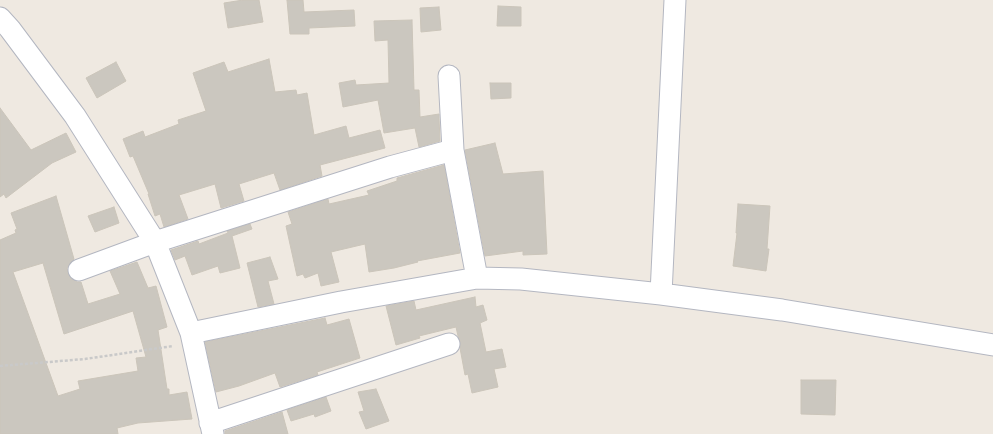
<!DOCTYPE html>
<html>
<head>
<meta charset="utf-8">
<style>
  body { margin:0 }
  canvas { display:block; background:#efe9e1 }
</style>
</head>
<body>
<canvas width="993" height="434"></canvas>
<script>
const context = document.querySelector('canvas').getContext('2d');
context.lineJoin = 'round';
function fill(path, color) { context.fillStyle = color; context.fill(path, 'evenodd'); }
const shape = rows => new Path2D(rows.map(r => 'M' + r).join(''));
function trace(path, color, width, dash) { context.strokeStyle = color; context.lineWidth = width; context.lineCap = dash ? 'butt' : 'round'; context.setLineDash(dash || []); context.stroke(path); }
const building = shape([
  [243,0,259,0,263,22,228,28,224,3,243,0],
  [287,0,303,0,304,12,354,10,355,26,309,28,309,34,290,34,287,0],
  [498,6,521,7,521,26,497,26,498,6],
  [439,7,441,30,421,32,420,8,439,7],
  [412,20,414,90,419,90,420,117,439,114,439,118,440,141,419,147,415,128,384,133,378,100,343,107,339,83,355,80,356,85,389,83,388,40,375,41,374,21,412,20],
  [269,59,275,92,296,90,297,95,307,93,314,135,346,126,349,138,380,130,385,148,320,165,322,176,280,190,274,173,239,184,244,201,221,208,215,184,179,195,188,219,164,227,160,214,155,216,148,194,149,194,133,156,130,157,123,139,143,131,145,137,179,124,178,120,206,111,193,73,224,62,228,72,269,59],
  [116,62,126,81,97,98,86,78,116,62],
  [490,83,511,83,511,98,491,99,490,83],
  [0,108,31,150,66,133,76,152,52,163,6,198,4,194,0,197,0,108],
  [495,143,503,174,543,171,547,254,523,255,523,251,485,256,465,150,495,143],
  [444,165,460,253,417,261,418,262,394,268,369,272,365,244,331,252,339,282,321,286,318,273,305,278,303,274,297,276,286,226,292,224,288,212,328,199,329,204,369,195,367,191,397,181,397,178,444,165],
  [56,196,74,259,70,263,67,268,68,274,72,279,77,282,81,282,88,304,120,294,110,271,137,262,148,288,156,286,167,327,158,330,167,389,169,389,169,395,187,392,192,419,138,423,117,428,118,434,0,434,0,240,16,233,15,230,17,229,11,213,56,196],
  [43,263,64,334,133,311,146,357,136,358,138,371,78,381,80,389,58,396,13,272,43,263],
  [738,204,770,206,767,249,769,249,766,271,733,266,737,233,736,233,738,204],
  [114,207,119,223,95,232,88,216,114,207],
  [250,224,252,229,232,236,240,268,220,273,218,266,192,275,185,256,175,260,171,250,198,241,199,244,228,233,227,231,250,224],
  [270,257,278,279,268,281,274,304,258,307,247,263,270,257],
  [475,297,476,307,483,305,487,320,480,323,486,352,502,349,506,367,494,369,498,387,472,393,468,374,465,375,460,348,460,341,458,336,456,327,419,336,420,338,396,345,386,306,414,301,416,310,475,297],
  [325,318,327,325,349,319,360,358,317,372,318,375,280,387,275,373,239,386,216,392,205,342,325,318],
  [801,380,836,380,835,415,801,414,801,380],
  [376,389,389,421,366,429,359,412,364,411,358,392,376,389],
  [326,397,331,411,315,417,314,414,291,421,287,410,326,397],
  [282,412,288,434,225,434,225,431,282,412]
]);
fill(building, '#cbc7bf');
trace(building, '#cbc5ba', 1);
const minor = shape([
  [0,18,10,29,75,116,155,242,191,333,213,434],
  [449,76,453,150,477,278],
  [79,270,155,242,390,167,453,150],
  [661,294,675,0],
  [191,333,341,302,477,278,521,279,661,294,782,310,993,345],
  [210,423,449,344]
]);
trace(minor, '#b4b7c1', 23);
trace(shape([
  [0,366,85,359,173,346]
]), '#c9c9c9', 2.5, [3, 2]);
trace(minor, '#fff', 21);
</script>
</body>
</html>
